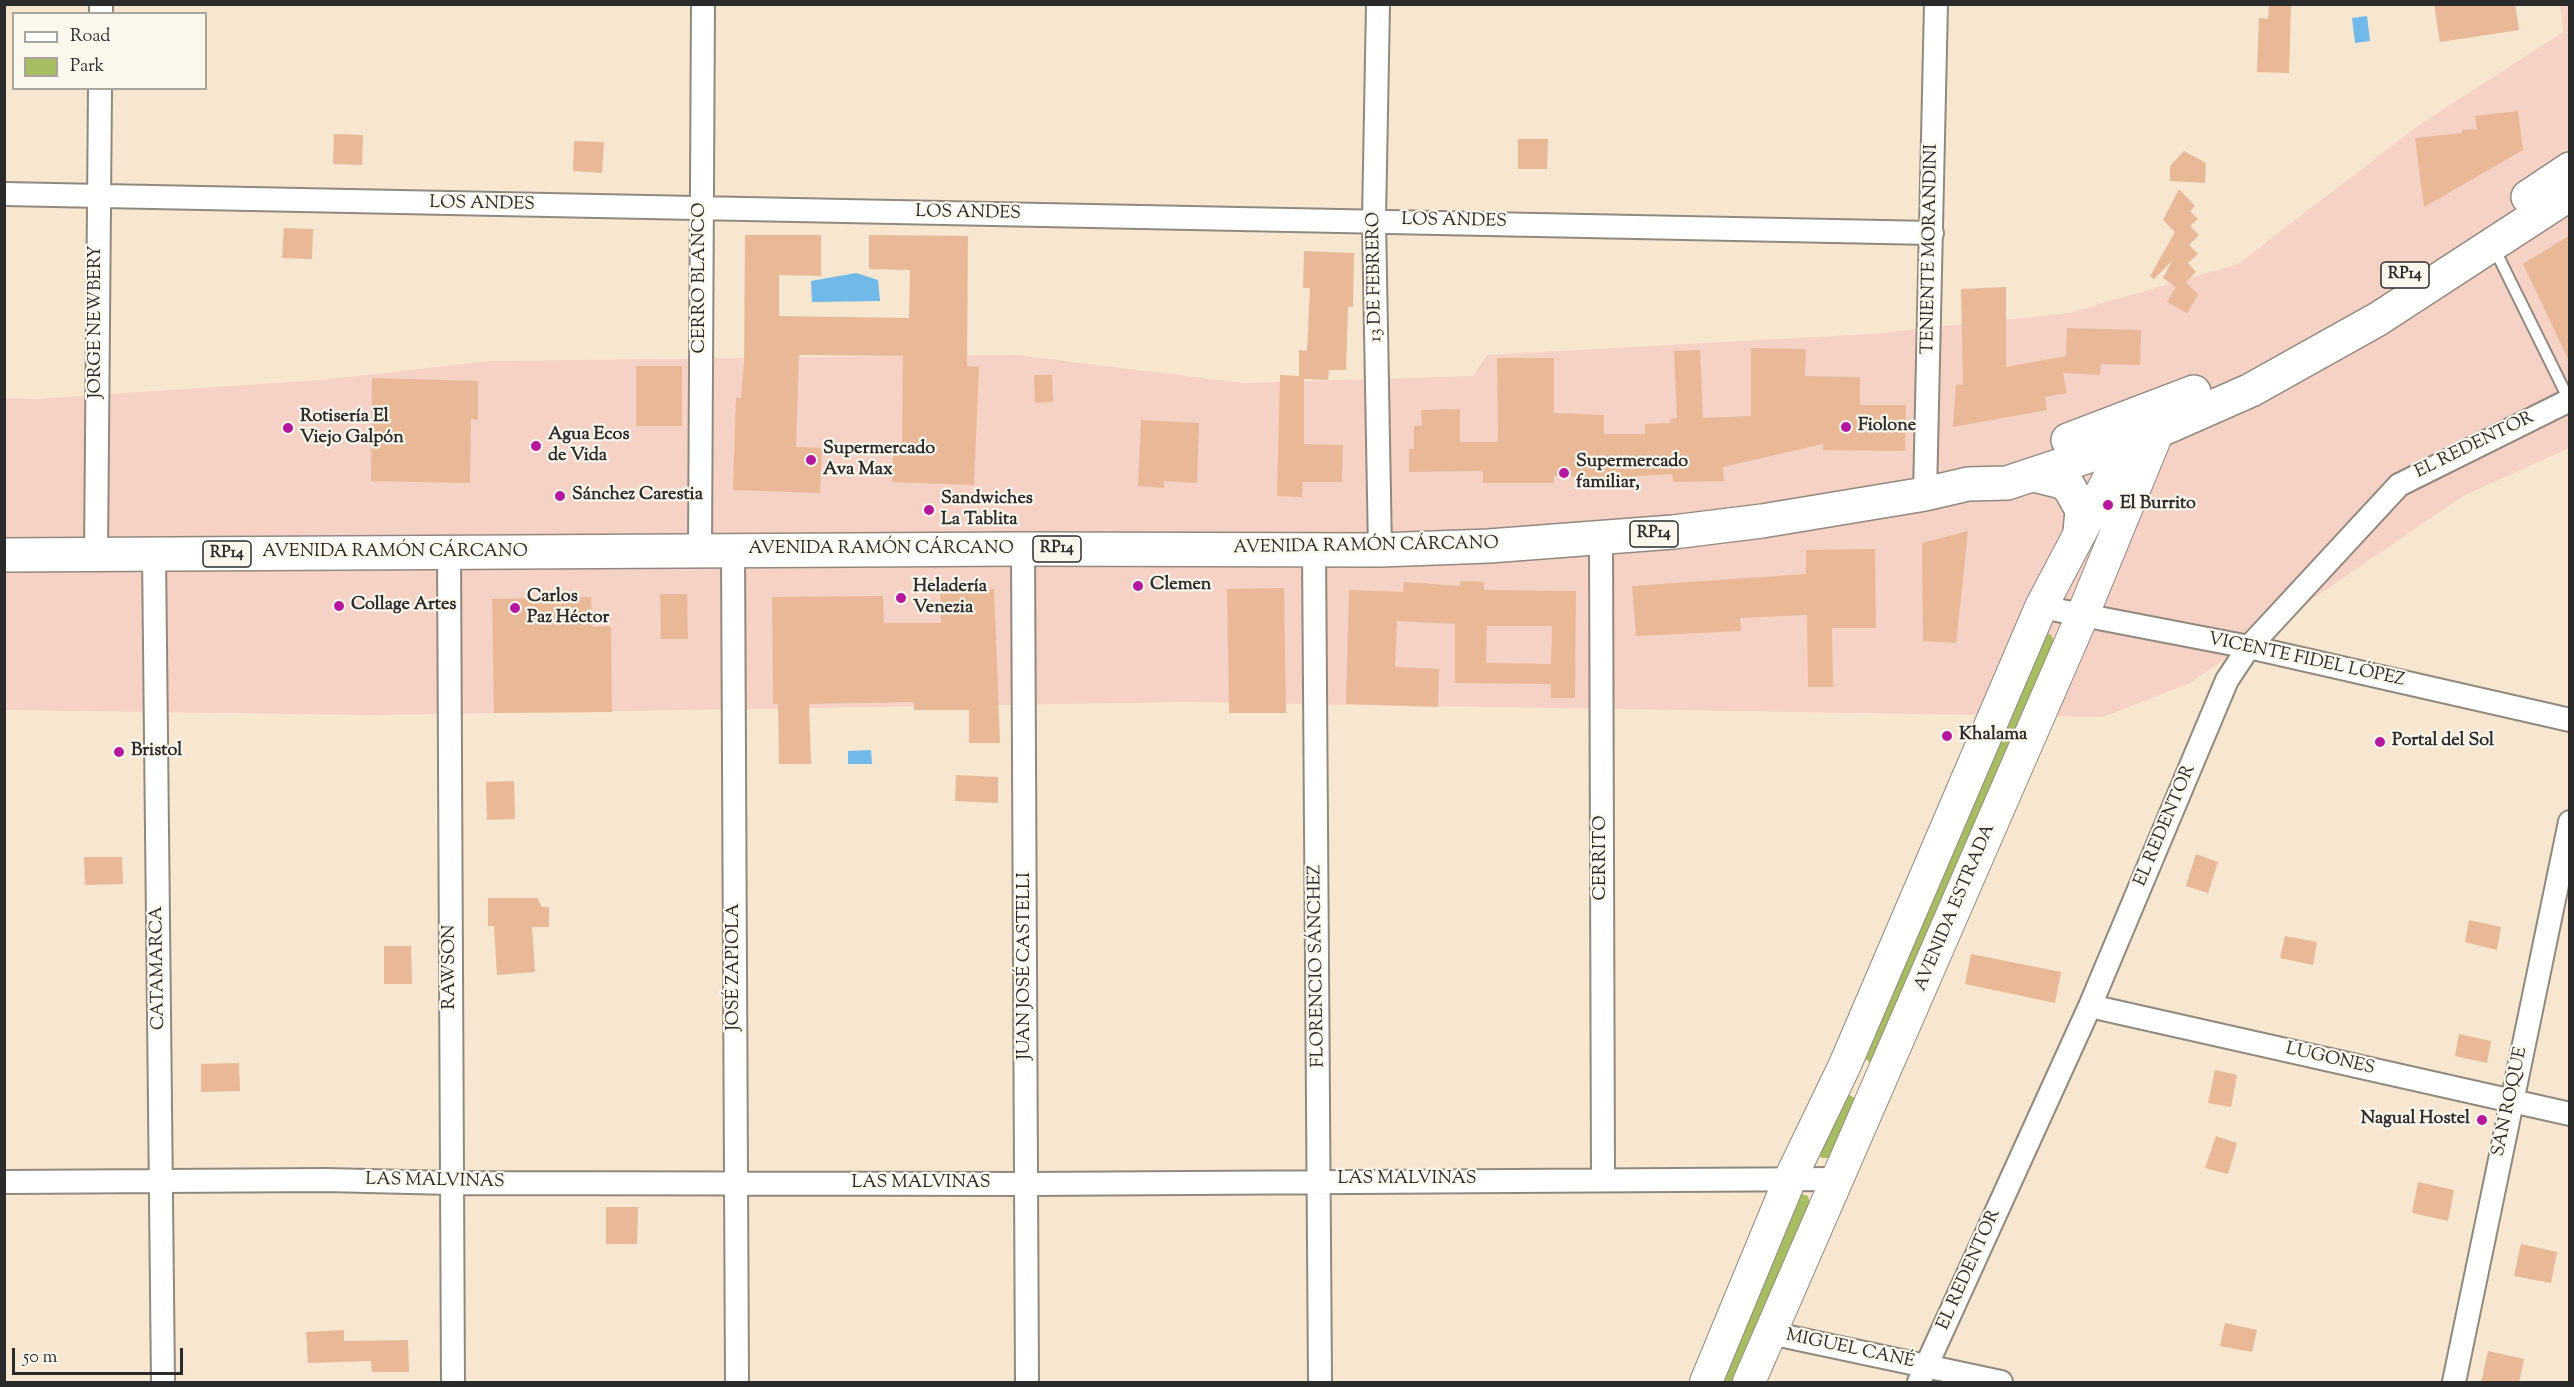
<!DOCTYPE html>
<html>
<head>
<meta charset="utf-8">
<style>
  body { margin:0 }
  #map { position:relative; width:2574px; height:1387px; overflow:hidden; background:#f7e7d1; font-family:"Sorts Mill Goudy",serif }
  canvas { display:block }
  .frame { position:absolute; inset:0; border:6px solid #2b2b2b; pointer-events:none }
  .legend { position:absolute; left:12px; top:12px; width:195px; height:78px; box-sizing:border-box; background:#fbf7ec; border:2px solid #a8a59f; margin:0; padding:8px 10px; list-style:none; font-size:18px; color:#2b2b2b }
  .legend li { display:flex; align-items:center; gap:12px; height:30px }
  .legend b { width:30px; border:2px solid #a8a59f }
  .scale { position:absolute; left:12px; top:1348px; width:171px; height:27px; box-sizing:border-box; border:3px solid #2b2b2b; border-top:0; padding-left:8px; font-size:18px; line-height:21px; white-space:nowrap; color:#2b2b2b; -webkit-text-stroke:4px #fbf7ec; paint-order:stroke }
</style>
</head>
<body>
<div id="map">
<canvas width="2574" height="1387"></canvas>
<div class="frame"></div>
<ul class="legend">
<li><b style="height:8px;background:#fff"></b>Road</li>
<li><b style="height:16px;background:#a7bd61"></b>Park</li>
</ul>
<div class="scale">50 m</div>
</div>
<script>
const context = document.querySelector('canvas').getContext('2d');
context.lineJoin = 'round';
function fill(path, color) { context.fillStyle = color; context.fill(path, 'evenodd'); }
const shape = rows => new Path2D(rows.map(r => 'M' + r).join(''));
function trace(path, color, width, dash) { context.strokeStyle = color; context.lineWidth = width; context.lineCap = dash ? 'butt' : 'round'; context.setLineDash(dash || []); context.stroke(path); }
function write(font, color, halo, rows, align = 'center') {
  context.font = font + ' "Sorts Mill Goudy",serif'; context.lineWidth = 4.5; context.setLineDash([]); context.textBaseline = 'middle'; context.strokeStyle = halo; context.fillStyle = color; for (const [text, x, y, turn = 0] of rows) {
    context.save(); context.translate(x, y); context.rotate((+turn || 0) * Math.PI / 180); context.textAlign = isNaN(turn) ? turn : align; if (halo) context.strokeText(text, 0, 0); context.fillText(text, 0, 0); context.restore();
  }
}
fill(shape([
  [2560,5,2569,5,2569,448,2463,496,2188,684,2103,717,1186,702,373,715,5,710,5,398,36,399,321,380,490,361,1016,355,1244,383,1473,376,1487,355,1870,334,2069,313,2238,264,2419,125,2563,32]
]), '#f6d1c5');
fill(shape([
  [2045,632,2051,635,2055,643,1872,1065,1865,1058],
  [1848,1094,1856,1099,1829,1158,1822,1158,1819,1155],
  [1799,1193,1808,1196,1810,1204,1737,1382,1716,1382]
]), '#a7bd61');
fill(shape([
  [2367,16,2370,41,2355,43,2352,18],
  [856,273,878,280,880,301,812,302,811,281],
  [871,750,872,764,848,764,848,751]
]), '#70b9e9');
fill(shape([
  [2269,4,2291,4,2289,73,2257,72,2259,18,2268,19],
  [2434,4,2515,4,2519,30,2440,42],
  [2518,111,2523,150,2424,207,2415,138,2462,133,2462,130,2477,129,2475,116],
  [334,134,363,135,362,165,333,164],
  [1518,139,1548,139,1547,169,1518,169],
  [574,141,604,142,602,173,573,171],
  [2184,151,2206,163,2205,183,2170,181,2170,166],
  [2179,189,2195,206,2190,211,2198,219,2190,226,2199,235,2189,245,2198,254,2188,263,2196,272,2186,282,2198,295,2187,313,2167,302,2176,287,2163,278,2172,261,2154,279,2150,276,2175,232,2163,220],
  [284,228,313,229,312,259,282,258],
  [745,235,821,235,821,276,779,275,779,316,909,318,910,270,869,269,869,235,968,236,967,366,979,367,974,485,892,482,894,445,902,446,903,356,799,355,796,447,822,448,820,493,733,490,736,398,741,398,744,364],
  [2570,235,2570,363,2523,264],
  [1304,251,1354,253,1353,307,1348,307,1346,370,1329,370,1328,380,1304,379,1304,444,1343,445,1342,482,1303,482,1302,497,1277,496,1280,375,1299,376,1299,350,1307,351,1310,288,1303,288],
  [2006,287,2006,367,2066,356,2067,328,2141,330,2140,365,2101,364,2100,375,2063,373,2067,393,2045,397,2047,410,1953,427,1956,384,1963,385,1961,289],
  [1751,348,1806,349,1805,376,1860,377,1860,405,1906,405,1905,451,1823,450,1823,444,1723,467,1724,481,1673,482,1672,474,1636,476,1636,481,1607,482,1607,478,1554,476,1554,483,1483,483,1483,471,1409,472,1409,449,1414,449,1414,426,1422,426,1421,410,1460,409,1460,442,1498,442,1497,358,1554,358,1554,413,1604,415,1604,434,1645,434,1645,424,1670,423,1670,419,1677,418,1674,351,1700,350,1703,418,1751,416],
  [636,366,682,366,682,426,636,426],
  [1034,375,1052,375,1053,402,1035,403],
  [372,378,478,381,478,420,471,419,470,483,371,481],
  [1141,420,1199,423,1197,483,1164,481,1164,488,1138,486],
  [1968,531,1956,643,1923,641,1922,543],
  [1875,549,1876,628,1832,628,1833,687,1808,687,1807,615,1740,618,1741,631,1636,636,1632,586,1806,574,1806,550],
  [1460,581,1484,582,1484,590,1576,591,1575,698,1551,698,1551,684,1455,683,1455,624,1397,621,1395,667,1439,669,1438,707,1346,704,1349,590,1403,592,1404,582,1460,586],
  [1487,626,1552,626,1551,664,1486,663],
  [1284,588,1286,713,1229,713,1227,589],
  [994,589,1000,743,969,743,969,710,914,710,914,702,809,704,811,764,779,764,778,704,773,704,772,597,883,596,884,623,941,623,940,590],
  [660,594,687,594,688,639,661,639],
  [591,597,592,627,611,626,612,712,494,713,492,599],
  [956,775,998,777,998,803,955,801],
  [514,781,515,819,487,820,486,782],
  [2196,854,2218,862,2208,893,2186,886],
  [84,857,122,857,123,884,85,885],
  [488,898,537,898,542,907,549,907,549,927,532,927,535,972,497,975,494,926,488,926],
  [2469,920,2501,927,2497,950,2465,942],
  [2285,936,2317,942,2313,965,2280,958],
  [384,946,411,946,412,984,384,984],
  [1971,954,2061,972,2055,1003,1965,984],
  [2459,1034,2491,1041,2487,1063,2455,1056],
  [239,1063,240,1091,201,1092,201,1064],
  [2215,1070,2237,1075,2231,1107,2208,1103],
  [2216,1136,2237,1143,2228,1174,2205,1168],
  [2418,1182,2454,1190,2448,1221,2412,1213],
  [606,1207,638,1207,637,1244,606,1244],
  [2521,1244,2557,1252,2551,1283,2514,1276],
  [2225,1323,2257,1330,2252,1352,2220,1346],
  [344,1330,344,1341,408,1340,409,1372,372,1372,371,1361,308,1363,306,1332],
  [2488,1351,2524,1359,2519,1383,2481,1383]
]), '#e8b897');
const lane = shape([
  [2494,248,2569,400]
]);
const street = shape([
  [1378,4,1374,220,1380,550],
  [101,14,101,4],
  [4,194,1932,233],
  [1925,494,1936,4],
  [1601,538,1603,1179],
  [1023,549,1027,1382],
  [1314,549,1320,1382],
  [700,551,703,4],
  [733,551,737,1382],
  [449,552,453,1382],
  [154,554,163,1382],
  [96,555,100,88],
  [2041,607,2249,647,2570,720],
  [2090,1006,2570,1114],
  [4,1182,325,1180,452,1183,1028,1184,1837,1179],
  [1770,1333,2001,1382],
  [1919,1382,2090,1006,2227,680,2249,647,2399,485,2570,400],
  [2454,1382,2570,822]
]);
const secondary = shape([
  [1706,1382,1790,1179,1844,1067,2041,607,2127,444],
  [1749,1382,2083,614,2158,431]
]);
const primary = shape([
  [2528,197,2570,169],
  [2068,440,2194,392],
  [2034,475,2062,482,2069,487,2082,510,2080,532],
  [4,555,1023,549,1380,550,1489,546,1673,532,1762,521,1925,494,1968,484,2007,483,2140,439,2251,390,2378,319,2570,194]
]);
trace(lane, '#91897e', 14);
trace(street, '#91897e', 26);
trace(secondary, '#91897e', 34);
trace(primary, '#91897e', 36);
trace(lane, '#fff', 10);
trace(street, '#fff', 22);
trace(secondary, '#fff', 32);
trace(primary, '#fff', 33);
for (const [x, y, r, color] of [
  [1846,427,6,"#b5179e"],
  [288,428,6,"#b5179e"],
  [536,446,6,"#b5179e"],
  [811,460,6,"#b5179e"],
  [1564,473,6,"#b5179e"],
  [560,496,6,"#b5179e"],
  [2108,505,6,"#b5179e"],
  [929,510,6,"#b5179e"],
  [1138,586,6,"#b5179e"],
  [901,598,6,"#b5179e"],
  [339,606,6,"#b5179e"],
  [515,608,6,"#b5179e"],
  [1947,736,6,"#b5179e"],
  [2380,742,6,"#b5179e"],
  [119,752,6,"#b5179e"],
  [2482,1120,6,"#b5179e"]
]) { const dot = new Path2D(); dot.arc(x, y, r, 0, 2 * Math.PI); context.fillStyle = color; context.fill(dot); trace(dot, '#fbf7ec', 2); }
for (const [x, y, w] of [
  [2405,275,48],
  [1654,534,48],
  [1057,549,48],
  [227,554,48]
]) { const box = new Path2D(); box.roundRect(x - w / 2, y - 13, w, 26, 4.5); context.fillStyle = '#fbf7ec'; context.fill(box); trace(box, '#2b2b2b', 1.5); }
write('bold 16px', '#2b2b2b', null, [
  ["RP14",2405,275],
  ["RP14",1654,534],
  ["RP14",1057,549],
  ["RP14",227,554]
]);
write('18px', '#2b2b2b', '#fbf7ec', [
  ["LOS ANDES",482,205,1],
  ["LOS ANDES",968,214,1],
  ["LOS ANDES",1454,222,1],
  ["TENIENTE MORANDINI",1931,249,-89],
  ["13 DE FEBRERO",1376,277,-91],
  ["CERRO BLANCO",701,278,-90],
  ["JORGE NEWBERY",97,322,-90],
  ["EL REDENTOR",2475,446,-26],
  ["AVENIDA RAMÓN CÁRCANO",1366,547,-1],
  ["AVENIDA RAMÓN CÁRCANO",881,550],
  ["AVENIDA RAMÓN CÁRCANO",395,553],
  ["VICENTE FIDEL LÓPEZ",2306,661,12],
  ["EL REDENTOR",2166,826,-67],
  ["CERRITO",1602,858,-90],
  ["AVENIDA ESTRADA",1956,908,-67],
  ["JUAN JOSÉ CASTELLI",1026,966,-90],
  ["FLORENCIO SÁNCHEZ",1318,966,-91],
  ["RAWSON",451,967,-90],
  ["JOSÉ ZAPIOLA",735,967,-90],
  ["CATAMARCA",159,968,-91],
  ["LUGONES",2330,1060,13],
  ["SAN ROQUE",2511,1102,-78],
  ["LAS MALVINAS",1407,1180],
  ["LAS MALVINAS",435,1182,1],
  ["LAS MALVINAS",921,1184],
  ["EL REDENTOR",1970,1270,-66],
  ["MIGUEL CANÉ",1850,1350,12]
]);
write('bold 18px', '#2b2b2b', '#fbf7ec', [
  ["Rotisería El",300,418],
  ["Viejo Galpón",300,439],
  ["Fiolone",1858,427],
  ["Agua Ecos",548,436],
  ["de Vida",548,457],
  ["Supermercado",823,450],
  ["Ava Max",823,471],
  ["Supermercado",1576,463],
  ["familiar,",1576,484],
  ["Sánchez Carestia",572,496],
  ["Sandwiches",941,500],
  ["La Tablita",941,521],
  ["El Burrito",2120,505],
  ["Clemen",1150,586],
  ["Heladería",913,588],
  ["Venezia",913,609],
  ["Carlos",527,598],
  ["Paz Héctor",527,619],
  ["Collage Artes",351,606],
  ["Khalama",1959,736],
  ["Portal del Sol",2392,742],
  ["Bristol",131,752],
  ["Nagual Hostel",2470,1120,"right"]
], 'left');
</script>
</body>
</html>
